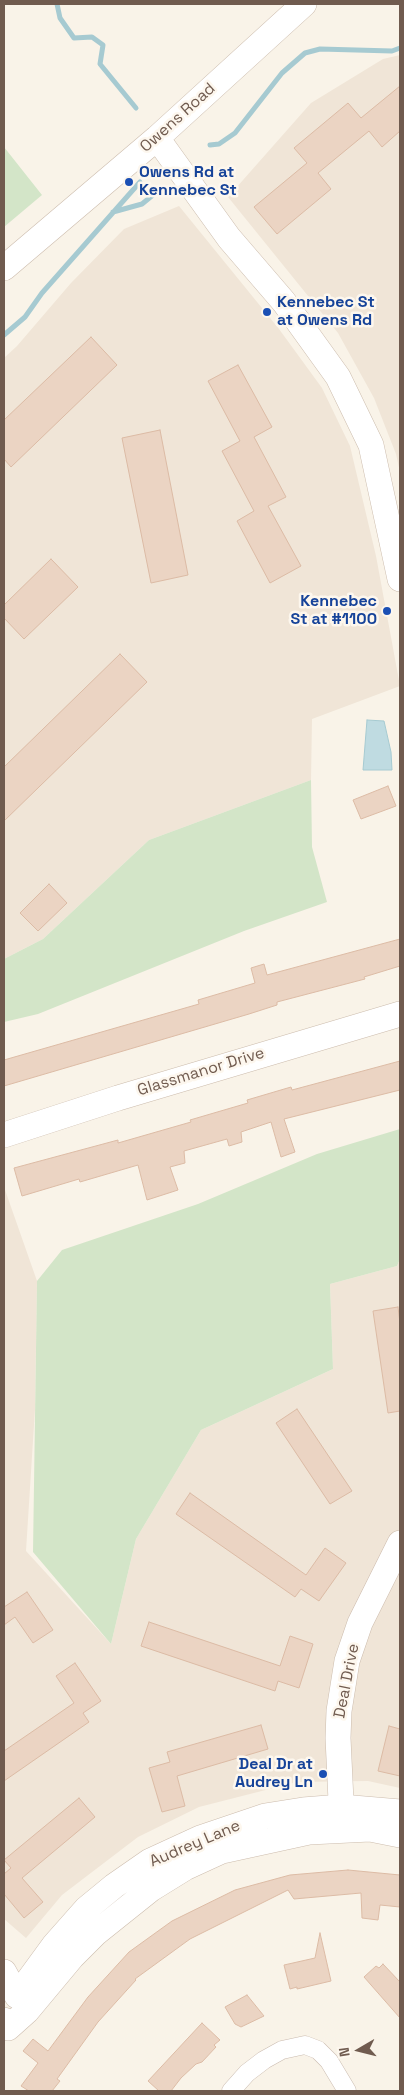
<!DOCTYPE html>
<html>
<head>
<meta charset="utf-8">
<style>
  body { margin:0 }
  #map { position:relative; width:404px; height:2095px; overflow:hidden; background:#f9f3e8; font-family:"Space Grotesk",sans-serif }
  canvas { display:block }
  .frame { position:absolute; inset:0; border:5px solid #705b4f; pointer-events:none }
  .north { position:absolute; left:334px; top:2025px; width:50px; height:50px; -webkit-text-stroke:4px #fdf7ee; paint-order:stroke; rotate:262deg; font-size:14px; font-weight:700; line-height:20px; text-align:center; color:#705b4f }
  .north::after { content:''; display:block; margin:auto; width:18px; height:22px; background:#705b4f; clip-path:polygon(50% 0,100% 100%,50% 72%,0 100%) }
</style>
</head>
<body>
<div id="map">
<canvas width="404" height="2095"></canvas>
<div class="frame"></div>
<div class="north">N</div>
</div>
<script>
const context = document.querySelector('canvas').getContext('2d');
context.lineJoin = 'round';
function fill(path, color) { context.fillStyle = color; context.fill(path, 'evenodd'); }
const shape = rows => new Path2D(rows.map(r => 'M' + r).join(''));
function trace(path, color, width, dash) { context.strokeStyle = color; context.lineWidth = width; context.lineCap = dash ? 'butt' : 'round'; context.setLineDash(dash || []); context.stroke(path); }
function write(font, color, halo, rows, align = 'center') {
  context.font = font + ' "Space Grotesk",sans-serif'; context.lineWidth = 5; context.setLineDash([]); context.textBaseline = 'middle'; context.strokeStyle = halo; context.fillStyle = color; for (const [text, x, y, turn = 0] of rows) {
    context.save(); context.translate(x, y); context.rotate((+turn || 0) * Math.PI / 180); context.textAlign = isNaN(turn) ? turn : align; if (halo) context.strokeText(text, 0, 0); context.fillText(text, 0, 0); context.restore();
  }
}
fill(shape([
  [400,55,400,472,396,454,374,398,338,333,228,197,311,103,383,59],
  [179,206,279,329,322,388,350,446,376,556,400,686,312,719,311,780,149,840,43,939,4,959,4,358,17,346,71,283,124,229],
  [4,1187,37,1281,35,1409,26,1551,111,1644,136,1539,201,1430,333,1369,330,1284,397,1266,400,1259,400,1788,368,1781,297,1782,199,1807,138,1837,62,1895,26,1938,4,1919]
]), '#f0e5d7');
fill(shape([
  [4,147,42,195,4,227],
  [311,780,312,847,327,902,244,931,38,1014,4,1022,4,959,43,939,149,840],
  [400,1129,400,1259,397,1266,330,1284,333,1369,201,1430,136,1539,111,1644,33,1552,37,1281,62,1250,198,1204,317,1154]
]), '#d3e5c8');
const water = shape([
  [367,720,384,721,391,752,392,770,363,770,367,720]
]);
fill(water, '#bfdbe1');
trace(water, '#a6cad1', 1);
trace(shape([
  [57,4,60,18,74,38,92,37,103,45,100,64,136,108],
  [210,145,219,144,235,133,282,73,305,53,320,49,392,51,400,48],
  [113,212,142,204,159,190],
  [4,335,25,317,42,293,140,182]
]), '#a6cad1', 5);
const building = shape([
  [400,86,400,131,382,147,369,131,318,173,331,189,277,234,254,207,307,163,294,148,348,103,361,118,400,86],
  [91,337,117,365,11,467,4,459,4,420,91,337],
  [238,365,272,427,254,437,286,497,268,506,301,566,270,583,237,521,254,511,222,451,240,441,208,381,238,365],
  [160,430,188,575,151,583,122,438,160,430],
  [51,559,78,587,24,639,4,618,4,605,51,559],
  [120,654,147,682,4,821,4,767,120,654],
  [388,786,396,806,361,819,353,800,388,786],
  [49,884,67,903,38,931,20,913,49,884],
  [400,939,400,966,364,977,365,979,277,1002,277,1005,249,1014,4,1086,4,1060,199,1004,198,1000,255,983,251,968,264,964,267,975,400,939],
  [400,1061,400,1090,284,1119,295,1152,281,1157,271,1122,241,1132,242,1142,229,1146,227,1139,184,1151,185,1163,170,1167,178,1190,147,1200,138,1165,80,1182,79,1179,22,1196,14,1168,118,1140,118,1143,191,1122,190,1120,248,1103,247,1100,291,1087,292,1090,400,1061],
  [398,1307,400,1323,400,1411,388,1413,373,1311,398,1307],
  [297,1409,352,1491,330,1504,276,1423,297,1409],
  [190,1493,306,1575,325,1548,346,1563,319,1601,301,1589,295,1597,176,1514,190,1493],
  [27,1592,53,1630,33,1643,15,1617,4,1625,4,1607,27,1592],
  [149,1622,280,1666,290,1636,313,1644,299,1688,278,1681,275,1691,141,1646,149,1622],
  [75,1663,101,1701,83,1713,89,1722,4,1781,4,1751,74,1703,56,1676,75,1663],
  [261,1725,268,1749,177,1776,185,1806,162,1812,149,1768,170,1762,167,1752,261,1725],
  [389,1726,400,1729,400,1776,378,1771,389,1726],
  [79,1798,95,1817,22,1878,43,1902,24,1918,4,1894,4,1874,11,1868,4,1860,79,1798],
  [348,1870,400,1875,400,1907,380,1905,378,1920,362,1918,361,1893,294,1899,288,1890,190,1939,135,1979,136,1980,98,2022,57,2079,60,2081,52,2091,29,2091,21,2086,38,2063,23,2051,33,2039,48,2051,88,1997,129,1952,172,1921,235,1890,290,1875,348,1870],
  [320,1933,331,1981,297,1989,297,1987,290,1989,284,1965,315,1958,320,1933],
  [383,1964,400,1982,400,2018,364,1977,376,1966,379,1968,383,1964],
  [247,1995,264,2016,241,2027,235,2024,225,2007,247,1995],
  [202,2023,220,2040,214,2045,216,2047,202,2062,196,2064,181,2078,171,2091,159,2091,148,2081,202,2023]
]);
fill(building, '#ebd4c3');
trace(building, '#dcbba5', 1);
const street = shape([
  [231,2091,247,2073,264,2060,282,2050,305,2045,318,2050,329,2061,347,2091]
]);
const secondary = shape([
  [157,138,229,238,284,302,338,377,371,445,400,579],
  [4,268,157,138,304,4],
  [4,1135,118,1098,400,1014],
  [342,1822,338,1738,339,1711,347,1661,360,1623,400,1543],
  [4,1972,17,1996,55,1944,86,1909,114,1886,150,1861,200,1838,265,1816,303,1810,341,1807,400,1812],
  [4,2020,8,2028,27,2011,72,1957,96,1933,151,1889,185,1868,222,1851,309,1832,370,1829,400,1835]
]);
trace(street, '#cabbaf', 19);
trace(secondary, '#ccbcad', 26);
trace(street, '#fff', 18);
trace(secondary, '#fff', 25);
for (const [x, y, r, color] of [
  [129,182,5,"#1a4fb4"],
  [267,312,5,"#1a4fb4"],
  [387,611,5,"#1a4fb4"],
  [323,1774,5,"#1a4fb4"]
]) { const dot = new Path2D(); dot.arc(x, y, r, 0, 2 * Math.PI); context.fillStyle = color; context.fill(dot); trace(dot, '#fdf7ee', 2); }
write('16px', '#705b4f', '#fdf7ee', [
  ["Owens Road",178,118,-42],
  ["Glassmanor Drive",201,1072,-17],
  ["Deal Drive",347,1681,-79],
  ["Audrey Lane",195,1844,-23]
]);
write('bold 16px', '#164399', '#fdf7ee', [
  ["Owens Rd at",139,173],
  ["Kennebec St",139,191],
  ["Kennebec St",277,303],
  ["at Owens Rd",277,321],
  ["Kennebec",377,602,"right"],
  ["St at #1100",377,620,"right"],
  ["Deal Dr at",313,1765,"right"],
  ["Audrey Ln",313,1783,"right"]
], 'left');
</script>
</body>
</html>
